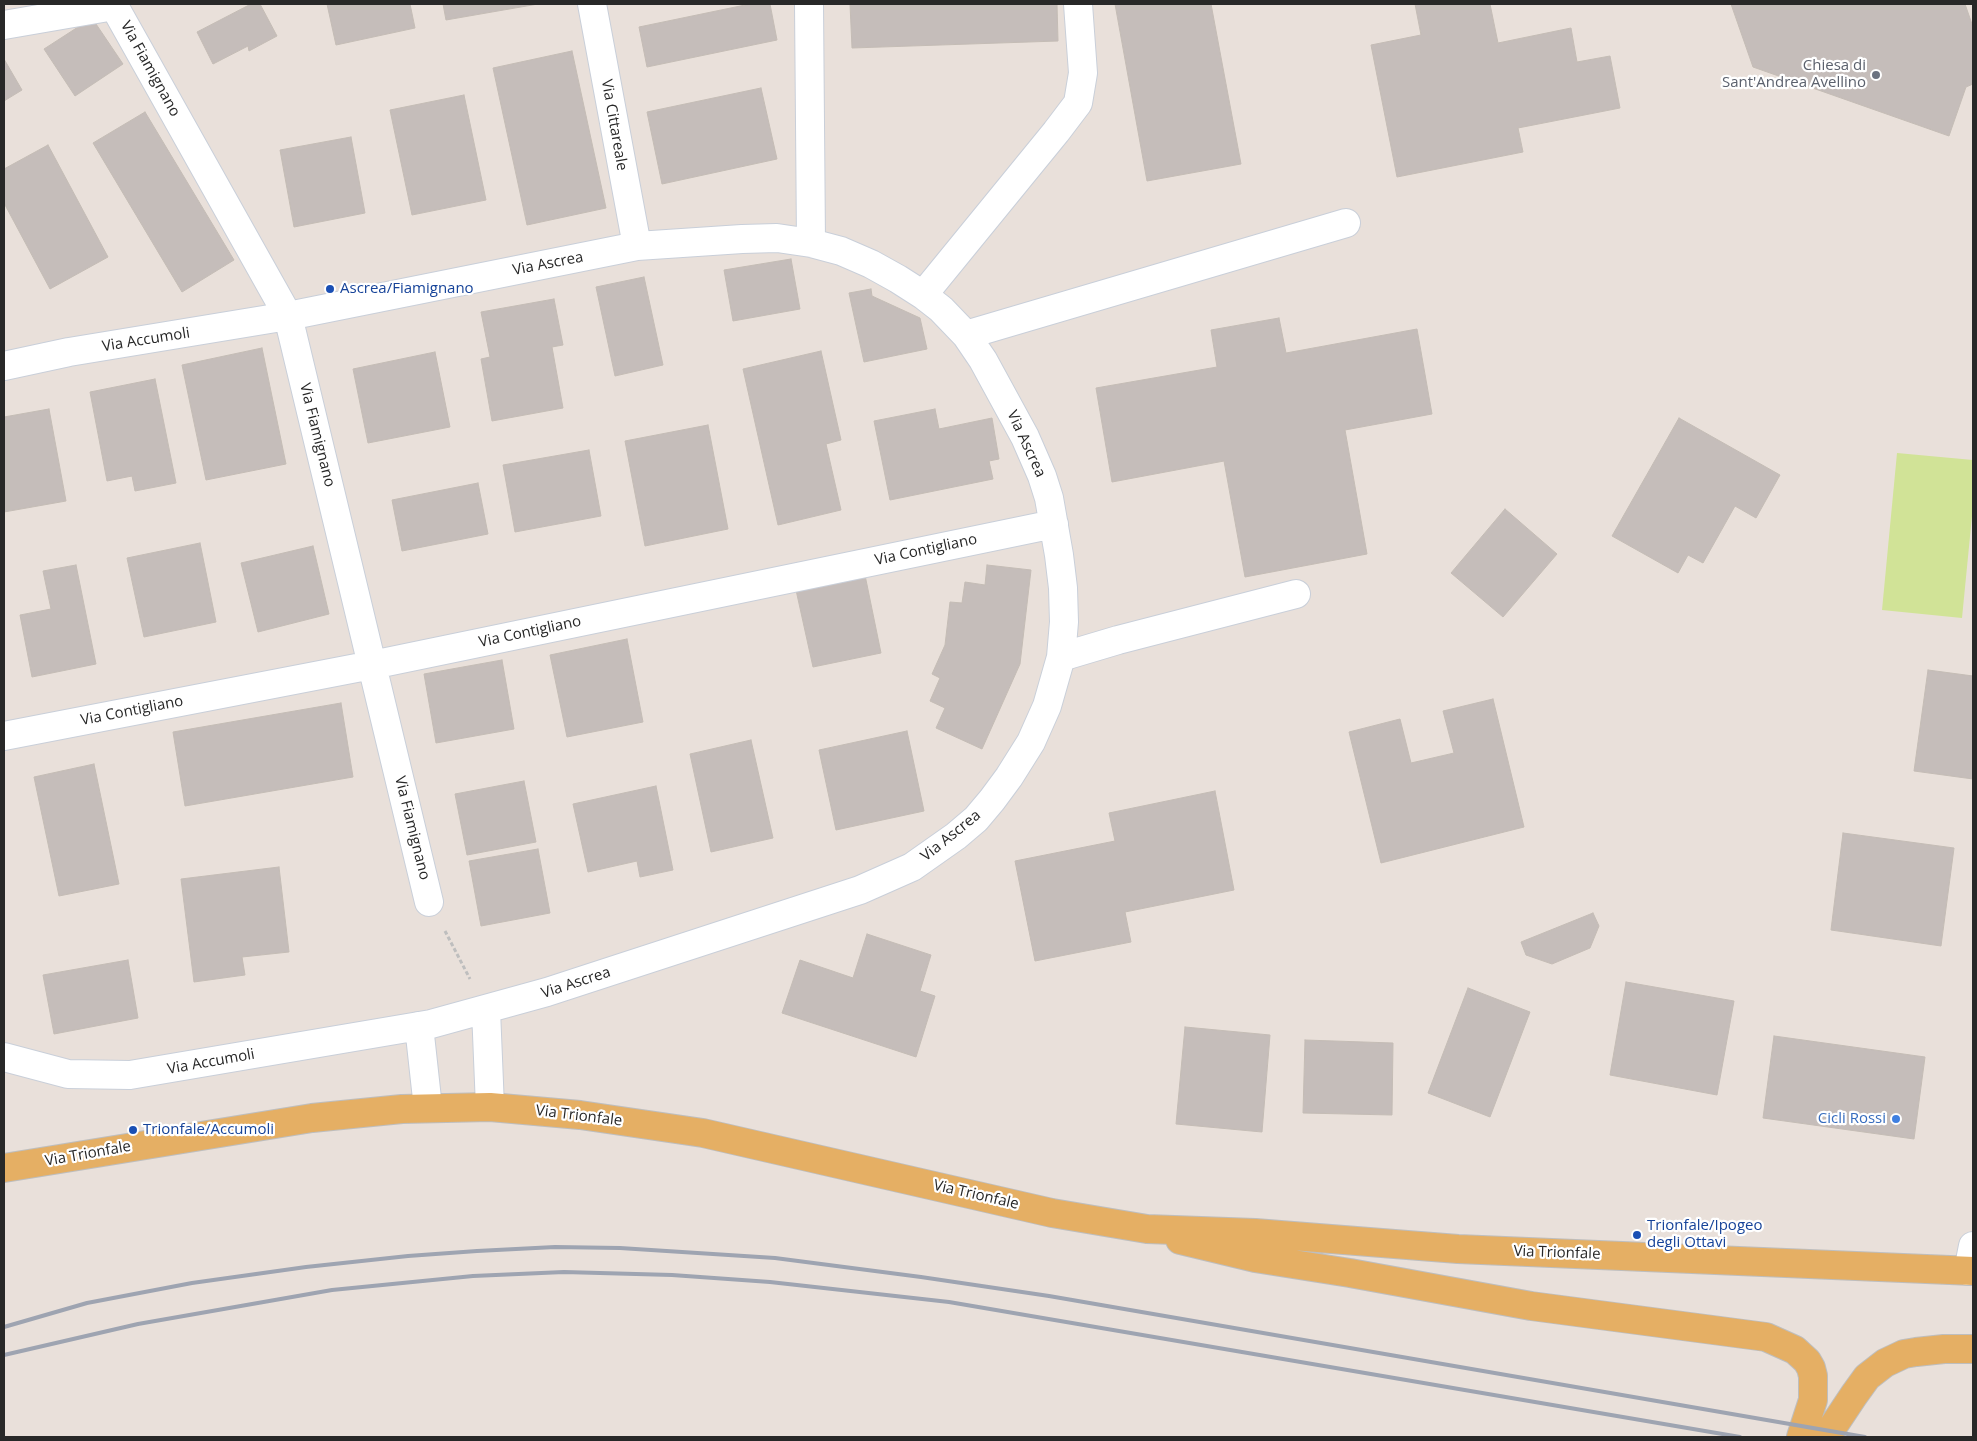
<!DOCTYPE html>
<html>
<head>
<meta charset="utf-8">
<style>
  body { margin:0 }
  #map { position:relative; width:1977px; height:1441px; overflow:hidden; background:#e9e0da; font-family:"Open Sans",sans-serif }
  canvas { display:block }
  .frame { position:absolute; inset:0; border:5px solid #282828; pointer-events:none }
</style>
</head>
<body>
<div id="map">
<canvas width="1977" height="1441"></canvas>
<div class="frame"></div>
</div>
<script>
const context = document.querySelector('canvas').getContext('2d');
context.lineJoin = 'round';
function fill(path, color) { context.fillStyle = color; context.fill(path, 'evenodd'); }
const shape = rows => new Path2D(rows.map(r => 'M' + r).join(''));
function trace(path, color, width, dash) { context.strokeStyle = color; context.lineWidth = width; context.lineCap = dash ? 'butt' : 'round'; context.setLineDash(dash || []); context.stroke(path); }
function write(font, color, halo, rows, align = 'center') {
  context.font = font + ' "Open Sans",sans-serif'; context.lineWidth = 4.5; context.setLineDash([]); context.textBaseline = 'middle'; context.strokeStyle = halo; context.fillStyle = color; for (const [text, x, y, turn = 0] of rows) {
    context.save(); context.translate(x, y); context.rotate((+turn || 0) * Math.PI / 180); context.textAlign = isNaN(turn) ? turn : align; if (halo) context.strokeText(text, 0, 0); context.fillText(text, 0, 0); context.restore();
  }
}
fill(shape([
  [1897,453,1973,460,1973,506,1962,618,1882,610]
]), '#d1e397');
const building = shape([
  [251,4,260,4,277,36,249,51,248,46,213,64,197,32,251,4],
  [327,4,410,4,415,28,336,45,327,4],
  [443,4,538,4,446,20,443,4],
  [750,4,770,4,777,40,647,67,639,27,750,4],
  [850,4,1057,4,1058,41,852,48,850,4],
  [1115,4,1211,4,1241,164,1147,181,1115,4],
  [1415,4,1490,4,1498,43,1571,28,1577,62,1610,56,1620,108,1518,128,1523,152,1397,177,1371,45,1421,35,1415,4],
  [1731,4,1965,4,1973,27,1973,84,1966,87,1949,136,1753,67,1731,4],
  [92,18,123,64,75,96,44,49,92,18],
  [572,51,606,208,527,225,493,68,572,51],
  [4,59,22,90,4,101,4,59],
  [761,88,777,159,662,184,647,112,761,88],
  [464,95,486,200,412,215,390,110,464,95],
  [145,112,234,260,182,292,93,143,145,112],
  [351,137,365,213,294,227,280,150,351,137],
  [48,145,108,257,50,289,4,203,4,169,48,145],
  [791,259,800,309,733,321,724,270,791,259],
  [644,277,663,365,615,376,596,287,644,277],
  [871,289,872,296,920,318,927,349,864,362,849,293,871,289],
  [554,299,563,345,552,347,563,408,492,421,481,359,490,357,481,312,554,299],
  [1279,318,1286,353,1417,329,1432,414,1345,430,1367,554,1245,577,1224,461,1112,482,1096,388,1217,367,1211,330,1279,318],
  [262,348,286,464,206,480,182,365,262,348],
  [821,351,841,440,826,444,841,510,778,525,743,369,821,351],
  [435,352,450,427,368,443,353,369,435,352],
  [155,379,176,483,135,491,132,476,107,481,90,392,155,379],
  [49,409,66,501,4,512,4,417,49,409],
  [935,409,939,429,992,418,999,459,989,461,993,479,890,500,874,421,935,409],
  [1679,418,1780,475,1756,518,1735,506,1703,563,1688,555,1678,573,1612,536,1679,418],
  [708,425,728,529,645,546,625,441,708,425],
  [589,450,601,516,515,532,503,465,589,450],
  [478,483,488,534,402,551,392,500,478,483],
  [1505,509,1557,554,1503,617,1451,573,1505,509],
  [200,543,216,622,144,637,127,558,200,543],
  [313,546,329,614,258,632,241,563,313,546],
  [76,565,96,664,32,677,20,615,51,609,43,571,76,565],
  [987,565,1031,570,1020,664,982,749,936,728,945,708,930,701,940,678,932,674,945,645,950,602,962,603,965,582,985,585,987,565],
  [865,575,881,653,813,667,796,590,865,575],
  [627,639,643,722,567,737,550,655,627,639],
  [502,660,514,729,436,743,424,674,502,660],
  [1928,670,1973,676,1973,779,1914,771,1928,670],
  [1493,699,1524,827,1381,863,1349,732,1400,719,1411,763,1454,753,1443,711,1493,699],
  [341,703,353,777,185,806,173,732,341,703],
  [907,731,924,811,836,830,819,750,907,731],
  [751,740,773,838,711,852,690,754,751,740],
  [94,764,119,884,59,896,34,777,94,764],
  [524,781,536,842,467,855,455,794,524,781],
  [656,786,673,870,640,877,637,861,588,872,573,804,656,786],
  [1215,791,1234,890,1125,912,1131,942,1035,961,1015,861,1115,841,1109,813,1215,791],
  [1843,833,1954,848,1941,946,1831,930,1843,833],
  [538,849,550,913,481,926,469,861,538,849],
  [279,867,289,952,242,957,245,975,194,982,181,879,279,867],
  [1593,913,1599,926,1590,948,1552,964,1526,955,1521,942,1593,913],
  [867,934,931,955,920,991,935,996,916,1057,782,1013,800,960,853,978,867,934],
  [128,960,138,1018,54,1034,43,975,128,960],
  [1626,982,1734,1001,1717,1095,1610,1075,1626,982],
  [1468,988,1530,1012,1490,1117,1428,1093,1468,988],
  [1185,1027,1270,1035,1262,1132,1176,1124,1185,1027],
  [1774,1036,1925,1057,1914,1139,1763,1118,1774,1036],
  [1305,1040,1393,1043,1392,1115,1303,1113,1305,1040]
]);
fill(building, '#c5bdba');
trace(building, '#c4bcb5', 1);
const street = shape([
  [113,4,288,316,429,902],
  [592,4,637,246],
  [809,4,811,243],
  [4,25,114,6],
  [923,295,1056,132,1078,103,1083,73,1078,4],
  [966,335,1346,223],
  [4,366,69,352,288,316,637,246,742,239,777,238,811,243,841,251,871,264,898,279,923,295,941,309,966,335,983,360,1025,437,1042,476,1049,498,1059,555,1063,588,1064,622,1061,657,1047,706,1031,742,1009,777,992,800,976,819,956,836,912,867,860,890,547,992,431,1024,130,1075,68,1074,4,1057],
  [1061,657,1118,640,1296,594],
  [4,736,372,665,1054,524],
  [486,1010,490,1107],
  [419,1026,428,1108],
  [1968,1271,1973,1246]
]);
const primary = shape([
  [4,1168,312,1118,402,1109,490,1107,580,1115,703,1133,1052,1213,1147,1229,1255,1233,1458,1249,1973,1271],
  [1180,1240,1255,1258,1350,1273,1531,1306,1766,1337,1795,1350,1807,1361,1811,1368,1813,1376,1813,1400,1801,1437],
  [1826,1437,1854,1395,1867,1377,1885,1363,1904,1354,1916,1352,1944,1349,1973,1349]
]);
trace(street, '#c9cfd9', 30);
trace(primary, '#bebebe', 30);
trace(shape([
  [445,931,470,979]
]), '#bebebe', 3, [4, 2.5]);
trace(street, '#fff', 28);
trace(primary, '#e5af64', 28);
trace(shape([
  [4,1327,87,1303,192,1283,306,1267,408,1256,477,1251,555,1247,620,1248,775,1258,921,1277,1049,1296,1865,1437],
  [4,1355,138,1324,332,1290,473,1276,564,1272,672,1275,770,1282,949,1302,1740,1437]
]), '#9ea4b1', 4);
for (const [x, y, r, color] of [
  [1876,75,5,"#6b7280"],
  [330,289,5,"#1a4fb4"],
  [1896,1119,5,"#3f7fe0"],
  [133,1130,5,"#1a4fb4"],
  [1637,1235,5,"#1a4fb4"]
]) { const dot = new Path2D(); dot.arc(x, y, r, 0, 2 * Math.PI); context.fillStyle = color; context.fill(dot); trace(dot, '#fff', 2); }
write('15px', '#5b616d', '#fff', [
  ["Chiesa di",1866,66],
  ["Sant'Andrea Avellino",1866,83]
], 'right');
write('15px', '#282828', '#fff', [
  ["Via Fiamignano",150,69,61],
  ["Via Cittareale",614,125,80],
  ["Via Ascrea",548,264,-11],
  ["Via Accumoli",146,340,-9],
  ["Via Fiamignano",317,435,76],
  ["Via Ascrea",1026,444,65],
  ["Via Contigliano",926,550,-12],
  ["Via Contigliano",530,632,-12],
  ["Via Contigliano",132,711,-11],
  ["Via Fiamignano",412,828,76],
  ["Via Ascrea",951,836,-39],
  ["Via Ascrea",576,983,-18],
  ["Via Accumoli",211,1062,-10],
  ["Via Trionfale",579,1116,7],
  ["Via Trionfale",88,1154,-10],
  ["Via Trionfale",976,1195,13],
  ["Via Trionfale",1557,1253,2]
]);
write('15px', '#164399', '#fff', [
  ["Ascrea/Fiamignano",340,289],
  ["Trionfale/Accumoli",143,1130],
  ["Trionfale/Ipogeo",1647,1226],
  ["degli Ottavi",1647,1243]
], 'left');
write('15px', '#366cbe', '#fff', [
  ["Cicli Rossi",1886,1119]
], 'right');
</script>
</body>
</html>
